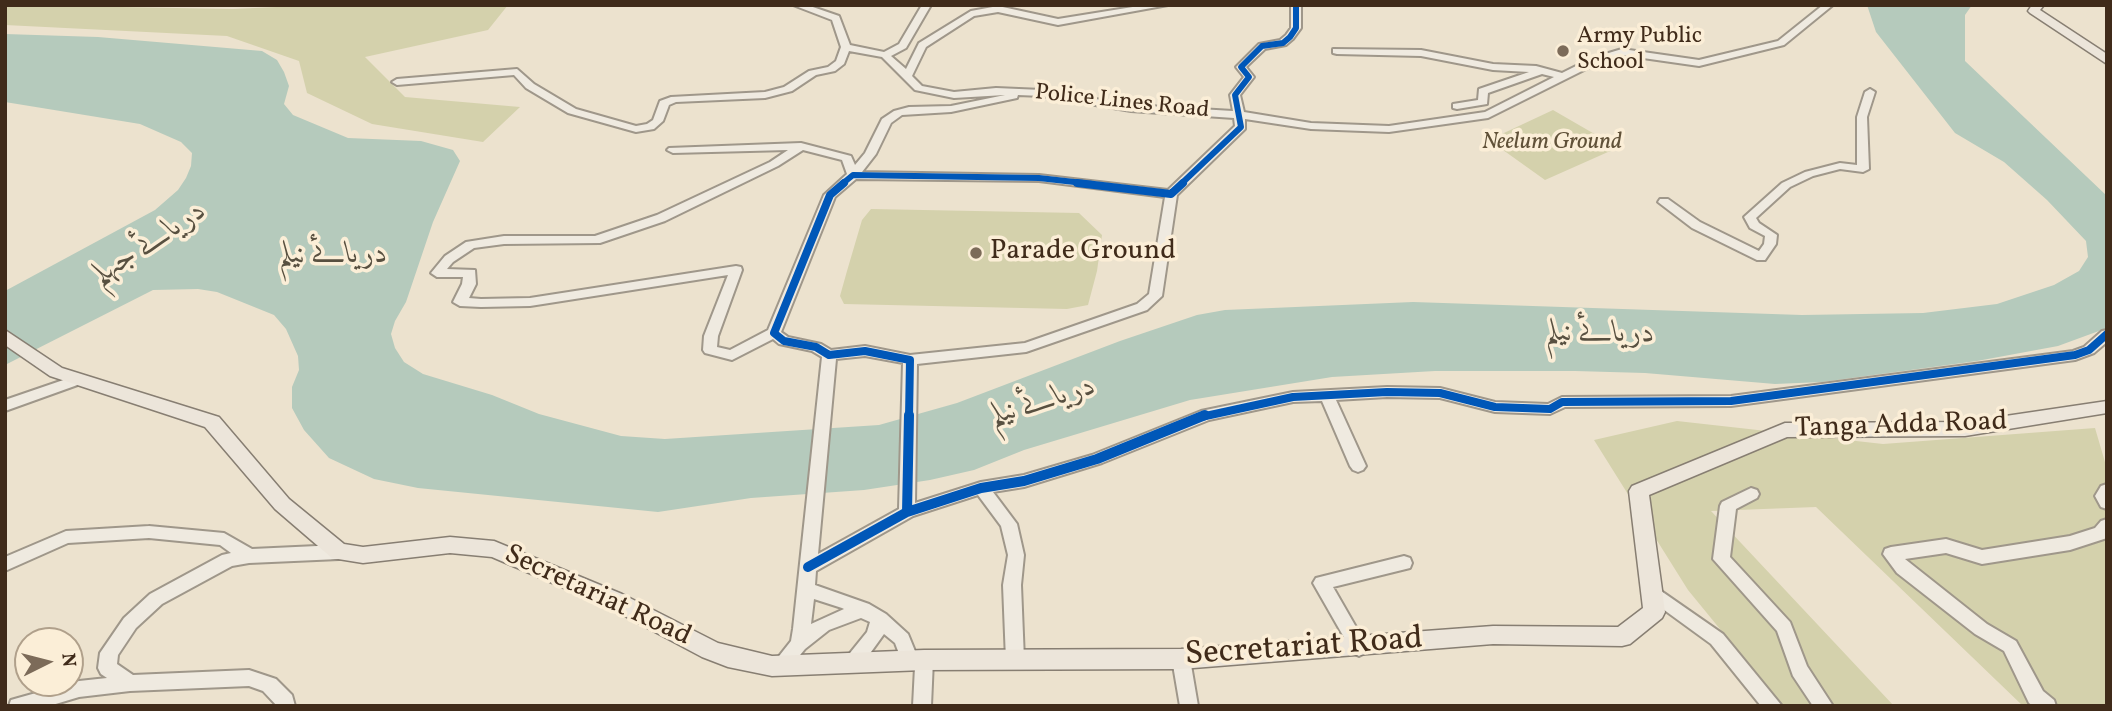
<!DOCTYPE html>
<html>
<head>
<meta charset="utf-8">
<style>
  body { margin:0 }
  #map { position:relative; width:2112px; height:711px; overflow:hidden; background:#ece2ce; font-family:Vollkorn,serif }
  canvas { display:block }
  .frame { position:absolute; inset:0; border:7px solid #402b1a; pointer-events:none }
  .north { position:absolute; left:14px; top:627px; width:70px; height:70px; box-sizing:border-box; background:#fbeed7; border:2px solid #b0a08b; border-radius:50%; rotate:84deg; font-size:19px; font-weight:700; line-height:28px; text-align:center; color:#402b1a }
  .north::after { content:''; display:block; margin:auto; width:24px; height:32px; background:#7c6b59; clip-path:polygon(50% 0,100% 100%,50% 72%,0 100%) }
</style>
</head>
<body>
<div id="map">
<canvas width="2112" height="711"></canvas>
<div class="frame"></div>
<div class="north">N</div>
</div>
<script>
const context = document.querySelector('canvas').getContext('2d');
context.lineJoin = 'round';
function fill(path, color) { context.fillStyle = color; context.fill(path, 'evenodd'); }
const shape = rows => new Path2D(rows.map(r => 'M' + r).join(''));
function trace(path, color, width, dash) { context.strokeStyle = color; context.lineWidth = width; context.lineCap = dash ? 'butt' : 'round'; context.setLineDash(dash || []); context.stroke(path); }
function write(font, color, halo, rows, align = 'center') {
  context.font = font + ' Vollkorn,Amiri,serif'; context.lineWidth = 7; context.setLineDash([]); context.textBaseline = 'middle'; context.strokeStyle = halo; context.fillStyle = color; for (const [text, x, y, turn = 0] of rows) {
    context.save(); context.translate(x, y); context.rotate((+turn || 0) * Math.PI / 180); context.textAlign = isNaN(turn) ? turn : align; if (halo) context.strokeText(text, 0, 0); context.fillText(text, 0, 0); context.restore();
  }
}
fill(shape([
  [5,5,233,9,320,5,508,5,488,30,365,57,405,97,520,107,483,142,372,124,307,93,299,61,227,36,5,25],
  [1553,110,1617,147,1617,148,1545,180,1489,140],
  [871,209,1079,213,1102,235,1097,271,1088,305,1067,309,844,304,840,296,847,271,862,220],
  [1677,421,1883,444,2095,428,2107,469,2107,706,2023,706,1816,507,1711,511,1894,706,1783,706,1688,590,1594,440]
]), '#d4d1ac');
fill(shape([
  [1867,5,1972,5,1965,15,1965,61,2107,196,2107,328,2058,346,1977,361,1822,382,1775,384,1645,373,1575,371,1435,371,1332,377,1190,400,1024,450,974,470,930,480,864,490,751,498,658,512,418,488,374,479,329,458,304,430,292,408,292,387,299,370,298,356,286,329,274,315,217,292,198,289,153,290,5,365,5,291,155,210,178,190,186,178,191,166,192,153,181,142,140,124,5,102,5,34,98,37,262,51,277,60,284,72,289,86,284,104,293,115,348,138,421,141,453,150,460,161,433,222,406,302,395,321,391,334,395,348,404,362,423,374,492,395,539,414,621,436,665,439,879,425,957,403,1120,341,1197,315,1225,310,1413,302,1802,315,1923,313,1997,304,2054,285,2079,271,2088,257,2086,241,2047,200,2004,162,1955,133,1876,32]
]), '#b5cabc');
const minor = shape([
  [793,5,807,5,839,16,850,45,884,52,899,44,922,5,931,5,906,48,891,56,906,69,919,43,971,11,998,6,1058,19,1145,5,1168,5,1058,25,998,12,974,16,926,47,912,76,922,86,954,92,996,88,1042,90,1131,105,1233,111,1230,95,1244,77,1236,67,1259,44,1280,40,1286,35,1291,28,1291,5,1301,5,1301,28,1293,39,1286,45,1265,49,1246,67,1254,77,1240,95,1244,112,1311,123,1389,126,1485,112,1554,77,1542,74,1488,93,1487,104,1457,109,1453,108,1453,104,1478,100,1479,89,1529,72,1493,70,1421,56,1337,54,1333,53,1333,49,1421,50,1493,64,1536,66,1562,73,1592,58,1622,49,1699,60,1778,41,1823,5,1833,5,1784,45,1699,66,1622,55,1600,62,1488,118,1389,132,1311,129,1245,119,1245,129,1177,195,1162,296,1147,310,1026,352,917,364,915,503,981,482,1024,475,1092,455,1201,411,1293,392,1387,387,1440,388,1495,402,1548,404,1562,397,1731,396,2073,351,2084,347,2102,331,2107,330,2107,342,2094,353,2075,360,1731,406,1565,407,1550,414,1495,412,1440,398,1387,397,1336,400,1366,466,1363,470,1358,472,1353,470,1350,466,1322,401,1293,402,1209,420,1102,463,1024,487,993,492,1017,524,1024,555,1021,585,1024,660,1021,666,1015,668,1009,666,1006,660,1003,585,1008,555,1001,526,978,495,913,516,816,571,815,585,869,604,886,614,908,634,917,656,924,652,930,654,933,660,931,706,913,706,915,667,910,669,904,667,895,643,884,634,858,670,852,672,846,670,843,664,846,658,867,632,870,622,861,618,829,630,805,649,787,671,781,673,775,671,772,665,791,641,793,629,822,357,812,351,779,344,773,339,732,360,705,353,703,350,704,336,728,275,530,306,481,307,460,306,453,302,462,284,463,277,437,277,431,273,445,256,466,242,504,236,595,236,657,215,770,162,788,150,673,153,667,150,669,148,801,143,851,156,855,165,865,153,882,119,894,111,909,107,951,106,1005,95,954,98,915,90,882,57,849,51,844,64,835,71,816,75,792,91,765,98,676,102,669,105,663,121,654,129,636,132,568,113,526,88,514,75,397,85,392,82,397,79,517,69,534,84,576,109,636,126,647,124,653,120,660,101,671,97,765,92,784,87,809,71,828,67,836,61,841,47,832,20,793,5],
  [1018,95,1042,96,1131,111,1234,118,1235,126,1168,190,1039,175,862,172,876,154,891,123,902,115,951,112,1017,98,1018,95],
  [803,150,842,160,847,174,824,195,768,330,730,350,717,347,718,336,742,270,741,267,736,266,530,298,481,299,469,298,476,284,475,270,447,269,453,262,474,248,504,244,600,243,665,221,778,166,803,150],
  [856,179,1039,181,1165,197,1149,294,1137,304,1025,343,910,355,865,346,831,350,821,344,788,337,781,332,835,197,856,179],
  [865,356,903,363,899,509,818,554,836,359,865,356],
  [814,599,842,608,844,609,811,624,814,599],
  [1870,89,1875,92,1867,117,1869,169,1863,172,1840,169,1813,176,1790,187,1756,218,1759,223,1777,235,1776,244,1765,260,1757,260,1692,228,1658,202,1660,199,1668,199,1700,222,1759,251,1764,244,1765,236,1750,228,1744,217,1782,183,1805,172,1840,163,1857,165,1857,117,1865,92,1870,89],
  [78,375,83,377,85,380,83,383,5,411,5,400,78,375],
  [2107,484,2107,509,2101,507,2095,496,2101,486,2107,484],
  [1751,488,1757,490,1759,494,1757,498,1736,509,1730,557,1790,622,1807,666,1833,706,1813,706,1793,676,1777,631,1713,559,1720,506,1722,502,1751,488],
  [2107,519,2107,538,2070,550,1982,564,1946,553,1905,559,1987,624,2016,641,2043,691,2054,700,2056,706,2033,706,2029,703,2004,651,1975,634,1897,573,1883,554,1885,549,1891,547,1946,539,1982,550,2070,536,2095,528,2101,521,2107,519],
  [149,526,224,533,252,549,339,545,345,547,347,552,345,557,339,559,249,563,232,566,162,604,136,628,118,655,117,664,133,675,249,670,276,679,292,695,295,706,277,706,263,691,249,686,130,691,79,697,49,706,9,706,11,700,18,698,79,681,107,678,101,674,98,668,100,653,124,618,150,594,222,555,231,553,220,545,149,538,68,543,5,571,5,557,66,531,149,526],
  [1404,556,1410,558,1412,563,1410,568,1333,587,1368,648,1365,653,1359,656,1353,653,1313,583,1316,578,1404,556],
  [1651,584,1723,634,1782,706,1761,706,1711,644,1645,596,1642,591,1645,586,1651,584],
  [1181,651,1187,653,1190,659,1198,706,1180,706,1172,659,1175,653,1181,651]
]);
const major = shape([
  [2032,5,2044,5,2040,10,2107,54,2107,64,2030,13,2028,11,2032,5],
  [5,330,62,368,219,417,289,499,344,544,363,547,450,537,494,541,622,594,718,643,772,656,924,650,1181,649,1493,626,1618,627,1643,608,1629,491,1632,486,1785,423,1965,422,2107,401,2107,413,1965,436,1787,437,1649,495,1665,612,1662,618,1630,644,1622,646,1493,644,1181,669,924,670,772,676,728,667,702,657,606,606,492,557,450,553,363,563,332,558,275,509,205,427,50,376,5,345,5,330]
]);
trace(minor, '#9f978a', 4);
trace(major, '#877e72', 3);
fill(minor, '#efeae0');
fill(major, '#ece5da');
trace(shape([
  [842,184,853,175,1039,178,1092,184],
  [1181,184,1241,127,1235,95,1249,77,1241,67,1262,46,1283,43,1290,37,1296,28,1296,5]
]), '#0057b8', 6);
trace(shape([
  [844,183,830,195,774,333,784,341,816,347,829,355,865,351,910,360,909,417],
  [1077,183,1171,194,1183,183],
  [1201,417,1293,397,1387,392,1440,393,1495,407,1550,409,1562,402,1731,401,2075,355,2089,350,2107,334]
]), '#0057b8', 8);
trace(shape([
  [907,512,981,488,1024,481,1097,459,1205,415],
  [808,567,907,512,909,415]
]), '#0057b8', 10);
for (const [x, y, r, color] of [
  [1563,51,7,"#7c6b59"],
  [976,253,7,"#7c6b59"]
]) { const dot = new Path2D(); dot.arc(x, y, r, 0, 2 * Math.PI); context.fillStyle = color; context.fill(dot); trace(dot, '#fbeed7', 2.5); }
write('23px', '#402b1a', '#fbeed7', [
  ["Army Public",1577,38],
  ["School",1577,64]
], 'left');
write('23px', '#402b1a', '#fbeed7', [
  ["Police Lines Road",1122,103,6]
]);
write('italic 23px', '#605138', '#fbeed7', [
  ["Neelum Ground",1552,144]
]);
write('28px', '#402b1a', '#fbeed7', [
  ["Parade Ground",990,253]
], 'left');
write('28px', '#402b1a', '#fbeed7', [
  ["Tanga Adda Road",1901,427,-2],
  ["Secretariat Road",597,597,25]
]);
write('italic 30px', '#585040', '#fbeed7', [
  ["دریائے جہلم",150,245,-33],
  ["دریائے نیلم",333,256],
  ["دریائے نیلم",1600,335,1],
  ["دریائے نیلم",1043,403,-17]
]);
write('33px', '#402b1a', '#fbeed7', [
  ["Secretariat Road",1304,649,-4]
]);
</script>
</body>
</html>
